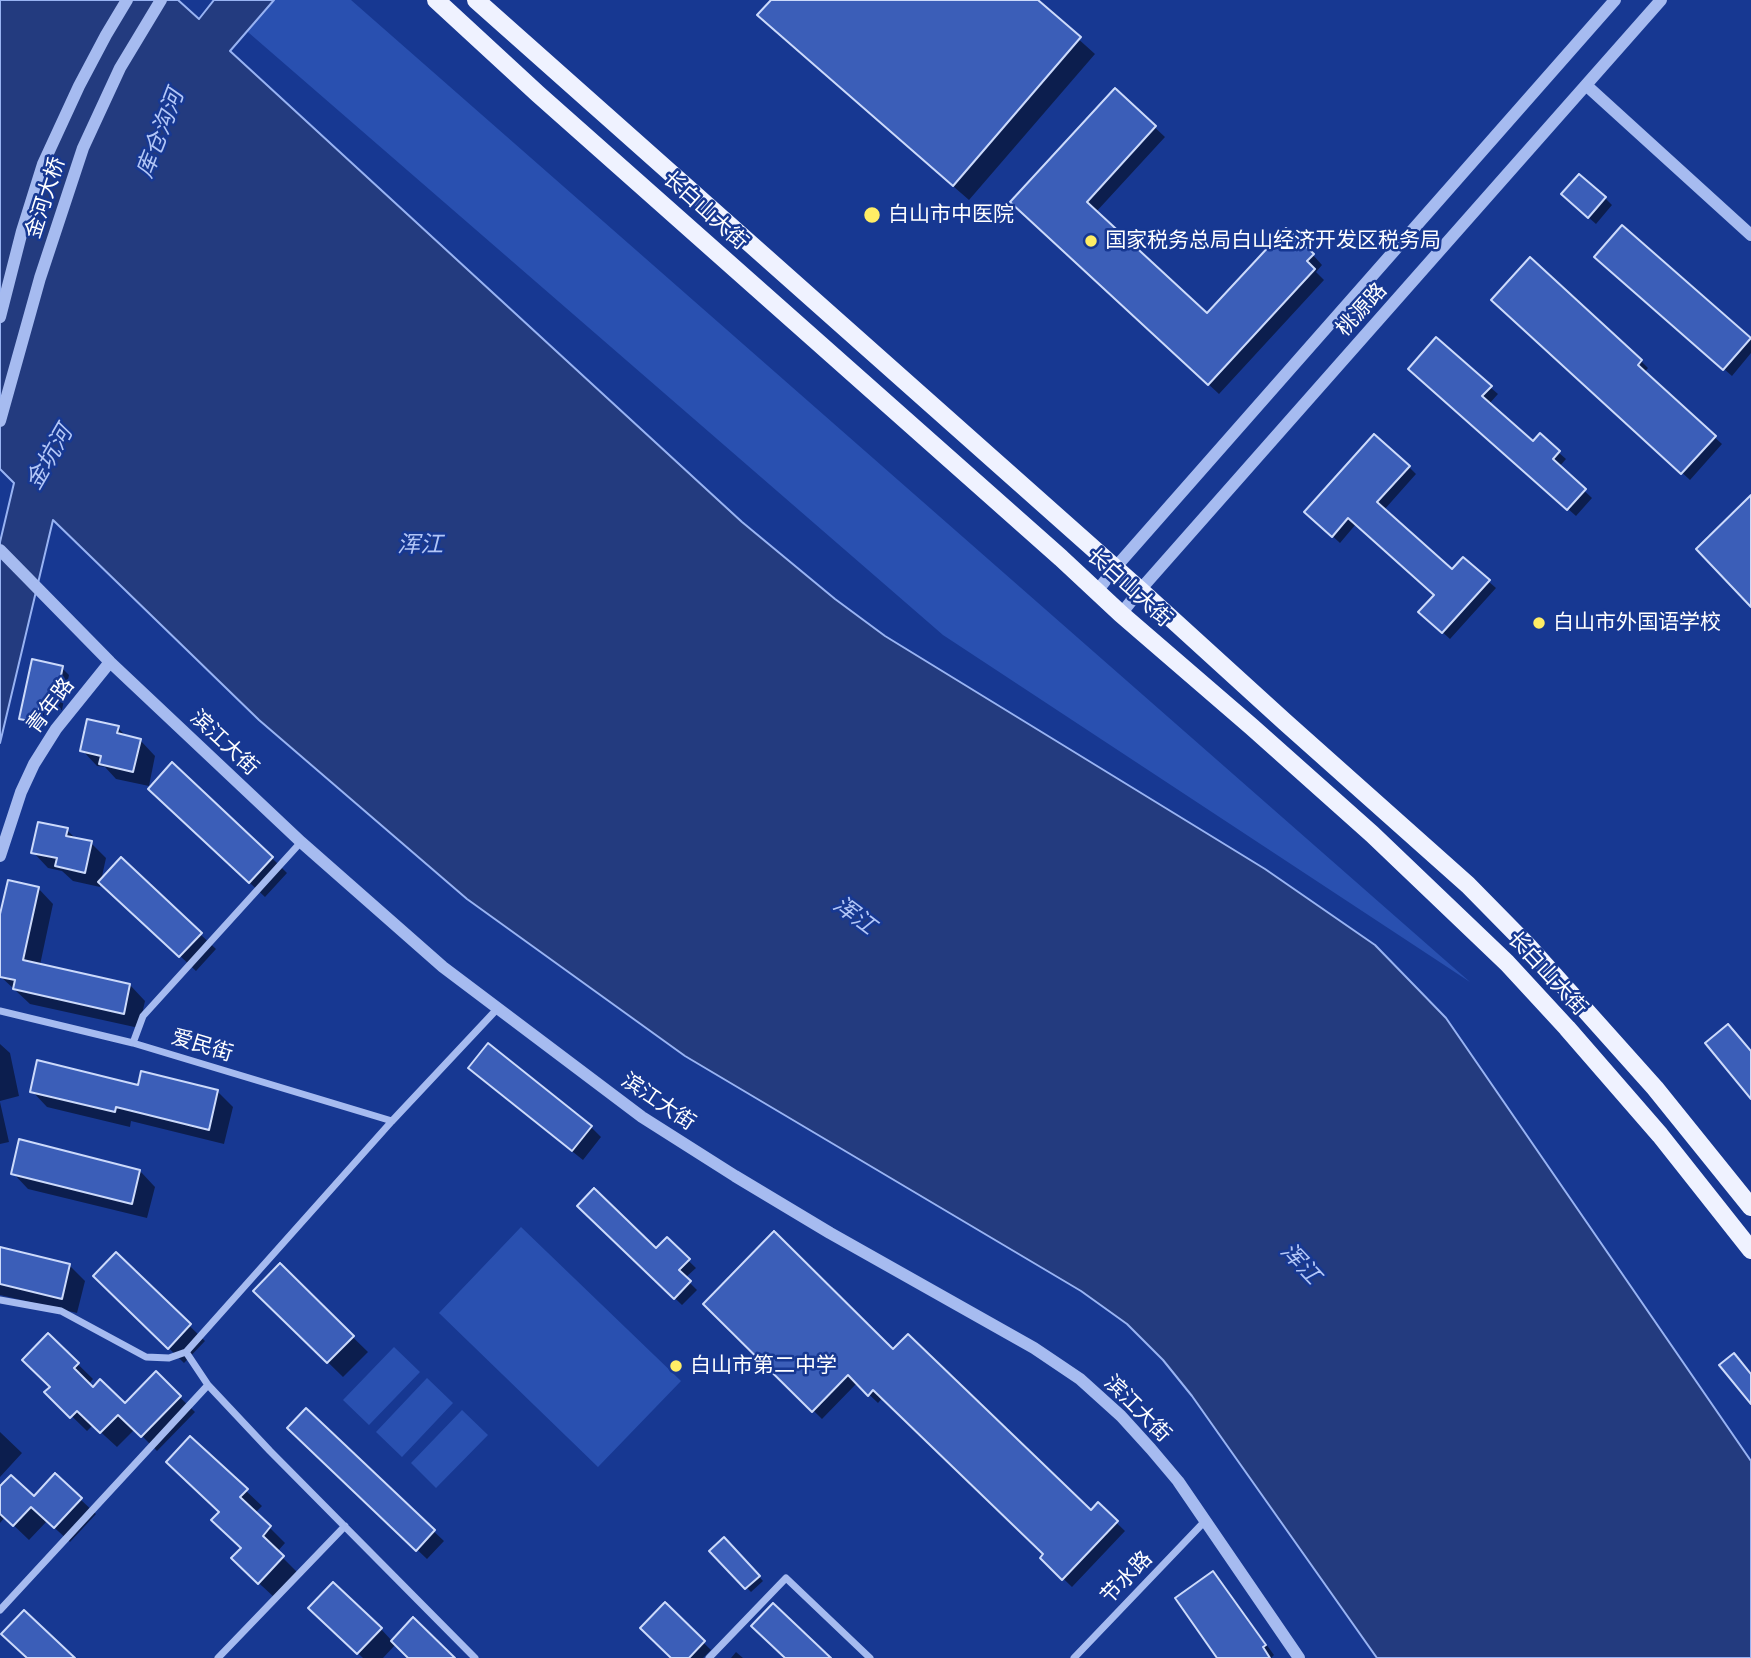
<!DOCTYPE html>
<html>
<head>
<meta charset="utf-8">
<style>
  body { margin:0 }
  canvas { display:block; background:#173892 }
</style>
</head>
<body>
<canvas width="1751" height="1658"></canvas>
<script>
const context = document.querySelector('canvas').getContext('2d');
context.lineJoin = 'round';
function fill(path, color) { context.fillStyle = color; context.fill(path, 'evenodd'); }
const shape = rows => new Path2D(rows.map(r => 'M' + r).join(''));
function trace(path, color, width, dash) { context.strokeStyle = color; context.lineWidth = width; context.lineCap = dash ? 'butt' : 'round'; context.setLineDash(dash || []); context.stroke(path); }
function write(font, color, halo, rows, align = 'center') {
  context.font = font + ' Manrope,"Noto Sans SC",sans-serif'; context.lineWidth = 5; context.setLineDash([]); context.textBaseline = 'middle'; context.strokeStyle = halo; context.fillStyle = color; for (const [text, x, y, turn = 0] of rows) {
    context.save(); context.translate(x, y); context.rotate((+turn || 0) * Math.PI / 180); context.textAlign = isNaN(turn) ? turn : align; if (halo) context.strokeText(text, 0, 0); context.fillText(text, 0, 0); context.restore();
  }
}
fill(shape([
  [211,0,351,0,1470,982,943,635],
  [521,1227,681,1381,598,1467,439,1313],
  [394,1347,420,1372,369,1425,343,1400],
  [427,1378,453,1403,402,1457,376,1432],
  [462,1410,488,1435,436,1488,411,1463]
]), '#2950b0');
const water = shape([
  [0,0,178,0,199,19,214,0,274,0,230,51,742,522,835,599,885,636,1265,869,1375,945,1446,1018,1751,1461,1751,1658,1377,1658,1192,1396,1163,1360,1127,1324,1081,1291,685,1056,467,899,259,720,53,520,0,743,0,542,14,483,0,469,0,0]
]);
fill(water, '#233b7f');
trace(water, '#98b3f3', 2);
fill(shape([
  [773,0,1035,0,1095,54,969,200,775,31],
  [1115,90,1165,137,1096,212,1207,316,1313,255,1322,265,1316,272,1324,280,1219,394,1022,212],
  [1605,198,1612,205,1596,224,1571,202],
  [1622,227,1751,340,1751,353,1732,376,1604,264],
  [1501,307,1641,361,1648,368,1644,373,1722,444,1690,480],
  [1417,376,1490,387,1498,394,1489,404,1533,444,1558,452,1566,459,1559,467,1592,498,1576,516],
  [1409,467,1416,474,1384,510,1452,572,1488,581,1496,588,1450,639,1428,619,1436,595,1356,524,1340,543,1314,519],
  [62,668,69,675,62,710,48,707,43,729,28,726,21,718],
  [118,728,128,738,140,740,155,756,149,786,116,779,105,767,97,766,82,750],
  [165,804,272,858,287,873,265,897],
  [67,830,77,840,91,843,106,858,101,881,200,934,216,949,196,971,101,882,100,887,73,881,62,871,48,868,33,852],
  [38,888,53,904,40,965,130,985,145,1001,139,1028,30,1004,0,976,0,922],
  [0,1044,10,1053,19,1096,0,1101],
  [470,1068,591,1127,601,1137,583,1160,480,1078],
  [139,1087,217,1091,233,1107,224,1144,131,1121,130,1127,47,1107,32,1091],
  [0,1102,9,1142,0,1144],
  [140,1171,155,1187,147,1218,28,1189,13,1173],
  [579,1206,656,1251,667,1240,696,1268,685,1278,697,1290,682,1305],
  [0,1249,69,1265,85,1281,77,1313,0,1295],
  [116,1254,205,1341,184,1363,95,1276],
  [280,1266,368,1352,343,1377,255,1291],
  [705,1304,893,1352,1091,1513,1098,1505,1125,1531,1072,1587,1042,1558,1046,1554,883,1397,878,1403,857,1383,822,1419],
  [48,1335,93,1379,88,1385,125,1406,156,1374,195,1412,157,1451,135,1429,117,1447,93,1425,87,1431,47,1392,52,1387],
  [306,1410,444,1541,427,1559,299,1438],
  [0,1432,22,1453,0,1477],
  [190,1438,262,1506,255,1513,285,1543,277,1552,298,1573,275,1598,249,1574,243,1548,221,1512],
  [0,1483,3,1486,34,1499,80,1499,96,1514,70,1542,47,1521,29,1540,5,1517,0,1523],
  [724,1539,763,1581,751,1592,711,1551],
  [1212,1574,1221,1582,1274,1655,1271,1658,1220,1658],
  [665,1605,711,1650,703,1658,673,1658],
  [326,1623,381,1629,393,1642,453,1658,410,1658,396,1644,383,1658,363,1658],
  [736,1652,743,1658,731,1658]
]), '#0007');
const building = shape([
  [771,0,1038,0,1081,37,953,186,757,15,771,0],
  [1115,88,1156,126,1087,202,1207,313,1286,228,1314,254,1307,261,1315,269,1208,385,1010,202,1115,88],
  [1579,174,1606,197,1588,218,1561,194,1579,174],
  [1622,225,1751,338,1723,370,1594,257,1622,225],
  [1530,257,1642,360,1638,365,1716,436,1681,474,1491,300,1530,257],
  [1436,337,1492,386,1482,396,1533,441,1540,433,1560,451,1553,459,1586,489,1567,510,1408,369,1436,337],
  [1374,434,1410,466,1377,502,1452,569,1463,557,1490,580,1442,633,1418,612,1434,595,1348,518,1332,537,1304,512,1374,434],
  [1751,495,1751,607,1696,549,1751,495],
  [32,659,63,666,55,704,41,701,36,722,19,719,32,659],
  [87,719,119,726,117,733,141,739,133,772,99,764,101,756,80,751,87,719],
  [172,762,273,857,249,883,148,789,172,762],
  [38,822,68,828,66,836,92,841,85,873,55,866,57,858,31,853,38,822],
  [121,857,202,933,179,957,98,882,121,857],
  [8,880,39,887,23,960,130,984,124,1014,13,989,15,980,0,977,0,914,8,880],
  [1728,1024,1751,1051,1751,1099,1705,1043,1728,1024],
  [488,1043,592,1126,572,1151,468,1068,488,1043],
  [37,1060,138,1085,141,1071,218,1090,209,1130,116,1107,115,1112,30,1092,37,1060],
  [19,1139,140,1170,132,1204,11,1174,19,1139],
  [594,1188,656,1248,667,1237,690,1259,679,1270,691,1281,674,1299,577,1206,594,1188],
  [774,1231,893,1349,908,1334,1091,1510,1098,1502,1118,1521,1062,1580,1040,1558,1043,1554,873,1390,868,1396,848,1375,812,1412,703,1304,774,1231],
  [0,1247,70,1264,62,1299,0,1284,0,1247],
  [116,1252,191,1324,168,1349,93,1276,116,1252],
  [280,1263,354,1336,327,1363,253,1291,280,1263],
  [48,1333,79,1363,74,1368,93,1387,100,1379,125,1403,156,1371,181,1396,141,1437,118,1415,100,1433,77,1411,70,1418,44,1392,50,1387,22,1360,48,1333],
  [1734,1353,1751,1374,1751,1404,1719,1365,1734,1353],
  [306,1408,435,1530,416,1551,287,1428,306,1408],
  [190,1436,248,1489,240,1497,271,1526,263,1536,284,1556,258,1584,231,1558,241,1548,211,1520,219,1512,166,1462,190,1436],
  [55,1473,82,1498,54,1528,31,1507,13,1526,0,1514,0,1486,11,1475,34,1496,55,1473],
  [724,1537,760,1576,745,1589,709,1551,724,1537],
  [1213,1571,1266,1645,1263,1647,1270,1658,1217,1658,1175,1598,1213,1571],
  [333,1582,382,1628,357,1654,308,1608,333,1582],
  [665,1602,705,1641,689,1658,671,1658,640,1628,665,1602],
  [773,1603,831,1658,785,1658,751,1626,773,1603],
  [24,1610,75,1658,27,1658,1,1634,24,1610],
  [413,1617,455,1658,408,1658,391,1641,413,1617]
]);
fill(building, '#3b5eb8');
trace(building, '#ccdafb', 2);
trace(shape([
  [0,1011,133,1043,392,1121],
  [133,1043,143,1016,301,842],
  [0,1300,61,1311,146,1357,169,1358,186,1352,208,1385,270,1451,475,1658],
  [186,1352,392,1121,498,1008],
  [0,1610,208,1385],
  [218,1658,345,1526],
  [709,1658,786,1578,870,1658],
  [1074,1658,1205,1521]
]), '#a6bbf0', 7);
trace(shape([
  [1587,86,1751,235],
  [0,317,22,231,43,164,79,86,106,35,127,0],
  [0,421,40,278,83,148,120,68,161,0],
  [0,550,110,662,301,842,443,967,642,1117,735,1176,830,1233,1034,1348,1080,1379,1121,1416,1151,1449,1178,1481,1299,1658],
  [1098,590,1115,568,1615,0],
  [1121,614,1140,590,1661,0],
  [0,856,21,792,34,764,56,729,110,662]
]), '#a6bbf0', 12);
trace(shape([
  [436,0,538,94,1061,558,1121,614,1252,727,1372,834,1507,963,1567,1028,1660,1135,1751,1250],
  [476,0,1140,590,1285,722,1468,885,1528,946,1655,1088,1751,1207]
]), '#eff2ff', 18);
for (const [x, y, r, color] of [
  [872,215,9,"#ffed65"],
  [1091,241,7,"#ffed65"],
  [1539,623,7,"#ffed65"],
  [676,1366,7,"#ffed65"]
]) { const dot = new Path2D(); dot.arc(x, y, r, 0, 2 * Math.PI); context.fillStyle = color; context.fill(dot); trace(dot, '#173892', 2.5); }
write('21px', '#fff', '#173892', [
  ["金河大桥",46,198,-72],
  ["长白山大街",705,211,42],
  ["桃源路",1362,310,-48],
  ["长白山大街",1129,588,42],
  ["青年路",51,706,-53],
  ["滨江大街",224,743,43],
  ["长白山大街",1547,974,47],
  ["爱民街",202,1046,17],
  ["滨江大街",658,1102,34],
  ["滨江大街",1137,1409,45],
  ["节水路",1127,1578,-46]
]);
write('21px', '#fff', '#173892', [
  ["白山市中医院",888,215],
  ["国家税务总局白山经济开发区税务局",1105,241],
  ["白山市外国语学校",1553,623],
  ["白山市第二中学",690,1366]
], 'left');
write('italic 23px', '#b2c6f7', '#173892', [
  ["库仓沟河",161,134,-69],
  ["金坑河",50,458,-60],
  ["浑江",420,546],
  ["浑江",854,916,37],
  ["浑江",1300,1264,47]
]);
</script>
</body>
</html>
